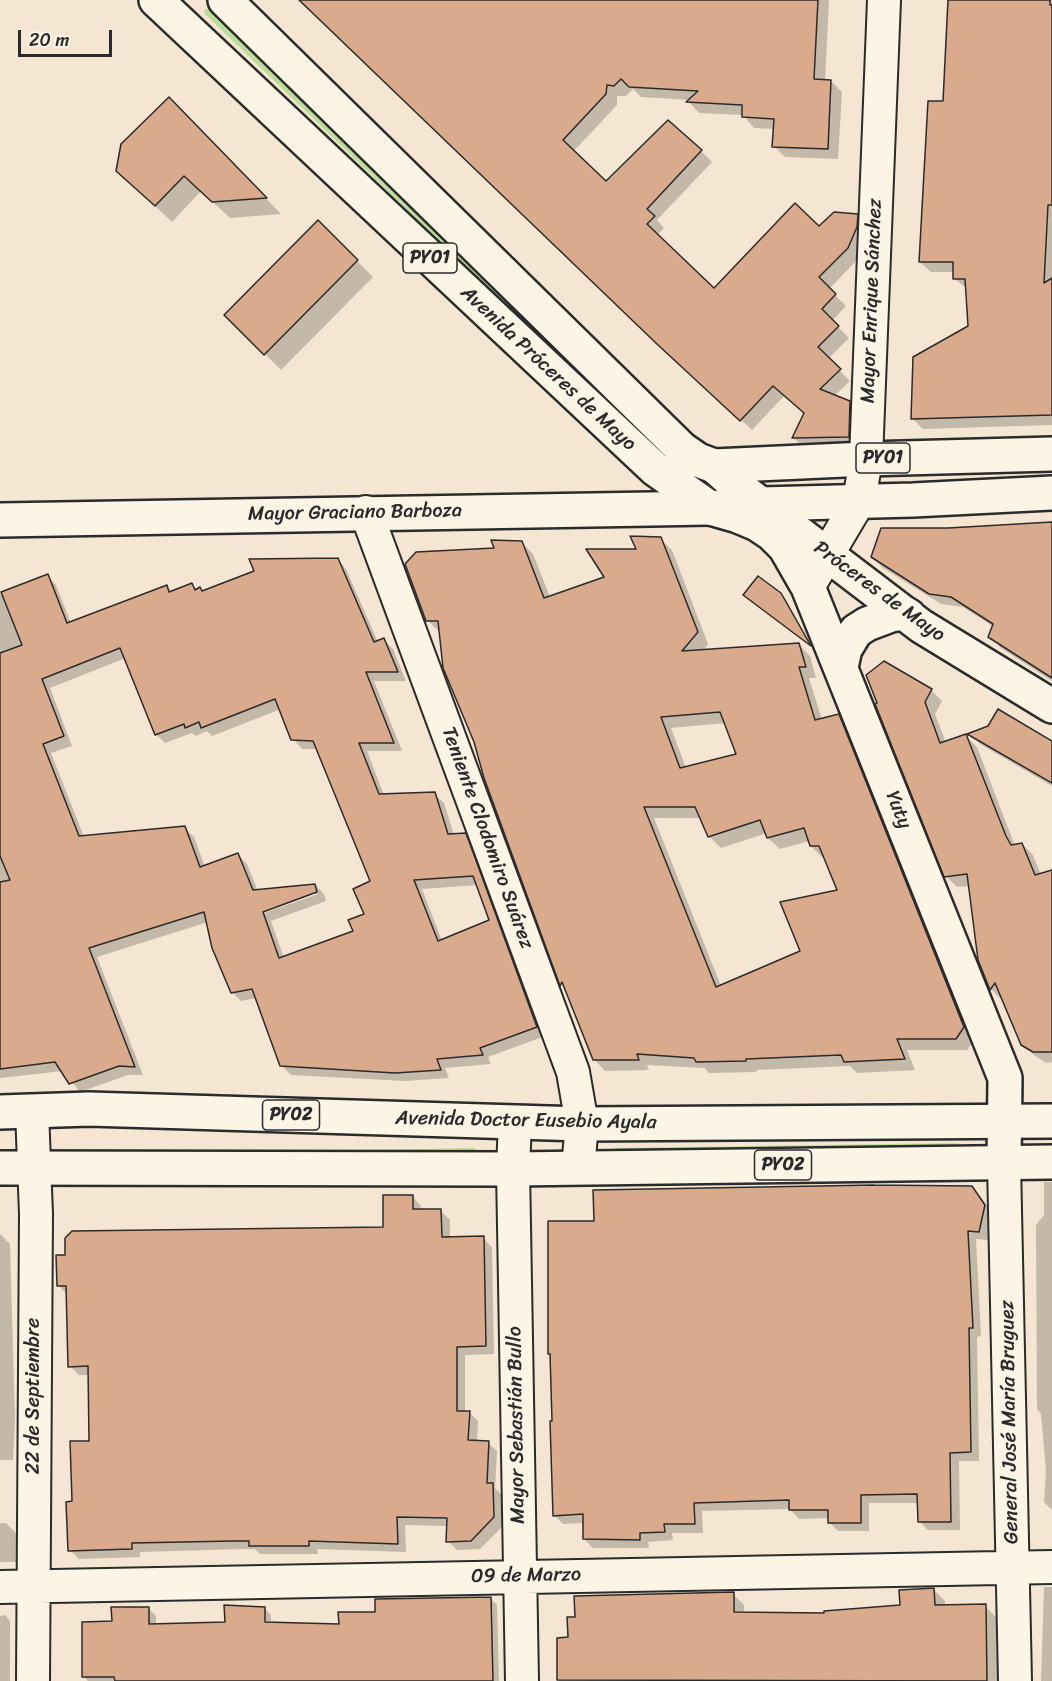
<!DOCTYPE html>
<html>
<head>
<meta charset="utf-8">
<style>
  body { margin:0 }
  #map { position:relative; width:1052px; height:1681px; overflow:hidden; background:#f5e6d3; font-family:Sriracha,sans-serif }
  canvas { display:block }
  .scale { position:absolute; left:18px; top:30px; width:94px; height:27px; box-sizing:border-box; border:3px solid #2b2b2b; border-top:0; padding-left:8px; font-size:18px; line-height:21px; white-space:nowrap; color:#2b2b2b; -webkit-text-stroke:4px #fcf5e5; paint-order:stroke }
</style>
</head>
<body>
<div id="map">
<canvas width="1052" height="1681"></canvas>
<div class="scale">20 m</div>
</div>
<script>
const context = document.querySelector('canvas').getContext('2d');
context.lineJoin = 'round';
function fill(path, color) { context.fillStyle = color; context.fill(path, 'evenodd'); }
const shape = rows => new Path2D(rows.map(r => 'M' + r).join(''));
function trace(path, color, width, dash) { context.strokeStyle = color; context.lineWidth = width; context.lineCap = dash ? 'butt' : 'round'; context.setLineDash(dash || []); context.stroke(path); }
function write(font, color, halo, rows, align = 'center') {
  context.font = font + ' Sriracha,sans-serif'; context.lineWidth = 6; context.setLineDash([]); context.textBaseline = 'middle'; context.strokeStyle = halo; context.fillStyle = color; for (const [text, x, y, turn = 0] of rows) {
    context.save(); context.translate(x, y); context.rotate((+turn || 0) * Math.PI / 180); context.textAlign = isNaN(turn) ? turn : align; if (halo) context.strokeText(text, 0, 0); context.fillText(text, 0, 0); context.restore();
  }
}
fill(shape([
  [205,9,209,9,648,434,665,455,643,438,204,13],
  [958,1143,960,1146,958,1148,614,1153,616,1148],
  [474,1148,477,1151,477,1154,72,1155]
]), '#bcde98');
fill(shape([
  [301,0,829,0,825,81,831,81,842,92,838,159,785,157,774,146,775,129,754,128,743,115,699,113,689,102,691,100,641,97,633,89,626,96,617,96,617,105,573,152,606,184,701,151,712,162,657,220,664,228,657,235,714,290,819,228,857,215,868,226,858,259,829,289,846,306,832,321,849,338,828,359,850,381,834,396,849,402,861,413,859,448,804,448,793,437,805,413,785,395,752,430,366,65],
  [949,0,1052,0,1052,425,923,429,912,418,969,327,967,289,955,279,955,272,931,272,920,262,945,103],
  [169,99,281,214,230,218,201,191,172,222,135,187],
  [318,222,373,277,281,370,226,315],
  [1052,524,1052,681,1001,648,990,637,994,627,963,607,941,604,883,568,872,557,948,529],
  [660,539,672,550,708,644,703,651,798,644,810,656,816,678,809,678,822,720,838,715,850,727,975,1039,967,1050,907,1050,915,1070,857,1073,850,1066,756,1070,757,1072,709,1073,705,1068,647,1065,649,1070,605,1071,594,1059,567,991,562,985,485,778,440,632,427,620,496,549,521,542,533,554,550,597,606,578,638,551],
  [726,723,738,755,686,768,671,728],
  [654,818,702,818,709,836,721,848,767,833,768,838,780,849,810,841,811,846,822,857,825,857,839,891,802,952,721,986],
  [337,559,346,569,378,642,384,640,393,649,406,681,374,681,402,751,367,751,384,795,434,794,444,803,454,835,465,835,474,844,545,1036,488,1057,491,1064,445,1068,449,1078,405,1081,291,1075,281,1065,257,998,241,1001,232,992,208,922,97,957,143,1075,128,1075,80,1092,63,1071,0,1078,0,595,47,576,56,585,71,623,167,587,172,592,192,584,197,590,200,589,203,592],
  [126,658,156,734,165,743,192,733,196,736,207,731,212,736,281,709,293,739,302,749,318,749,372,882,366,915,355,932,284,958,271,921,326,901,324,894,315,885,258,891,247,864,238,855,205,867,194,837,184,828,84,837,51,753,72,746,50,688],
  [478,885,491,920,442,941,422,889],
  [310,894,318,894,256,916,255,913],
  [780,594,786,600,812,646,750,600],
  [931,690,942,701,935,714,946,743,966,736,977,747,1015,846,1022,844,1033,855,1041,875,1052,871,1052,1062,1046,1063,1034,1055,1022,1044,1003,998,1002,1000,991,989,979,959,970,886,957,887,946,876,877,705],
  [970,734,1052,743,1052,786,980,744],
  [1044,1182,1052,1182,1052,1510,1044,1502,1046,1471,1041,1414,1037,1409,1036,1225,1044,1215],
  [971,1188,981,1197,993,1215,988,1240,976,1239,981,1336,977,1337,979,1461,959,1461,960,1530,928,1530,919,1521,919,1503,869,1503,869,1531,838,1531,829,1522,829,1518,799,1519,790,1509,702,1511,703,1533,672,1533,673,1540,648,1542,649,1548,593,1548,584,1539,584,1523,563,1524,554,1515,554,1422,596,1223],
  [413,1197,421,1206,421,1211,441,1211,450,1220,450,1238,483,1238,492,1247,494,1354,465,1355,465,1413,470,1413,478,1421,477,1442,488,1443,497,1451,495,1488,501,1494,503,1526,480,1549,457,1550,448,1541,448,1526,405,1525,406,1552,317,1549,318,1554,260,1554,255,1549,243,1549,140,1552,140,1557,79,1559,70,1550,73,1503,90,1442,89,1375,79,1375,70,1366,67,1294,58,1285,384,1228],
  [0,1234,10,1244,15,1420,13,1460,0,1460],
  [0,1523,6,1523,18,1535,18,1562,0,1562],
  [1044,1587,1052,1587,1052,1681,1041,1681],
  [934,1590,945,1601,945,1606,985,1606,996,1617,997,1681,559,1681,558,1639,569,1639,733,1594,744,1605,744,1614,825,1615,901,1606],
  [490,1598,497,1605,499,1681,88,1681,83,1676,114,1623,149,1609,156,1616,156,1625,226,1624,264,1608,271,1615,271,1624,340,1625,377,1613],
  [5,1615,10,1621,10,1681,0,1681,0,1616]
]), '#0003');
const building = shape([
  [299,0,818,0,814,79,831,80,828,149,772,147,774,119,742,117,742,105,686,102,698,91,629,87,621,79,614,86,607,85,606,94,563,140,606,181,668,120,702,150,647,209,655,216,647,224,714,288,795,203,819,226,834,212,858,214,857,227,848,248,819,277,836,294,822,309,839,326,818,347,841,369,820,389,850,401,849,437,792,438,804,413,773,386,740,421,658,345,299,0],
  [948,0,1050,0,1050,5,1052,5,1052,205,1048,205,1044,283,1052,278,1052,415,911,419,913,357,968,326,965,279,953,279,953,262,919,262,928,101,943,101,948,0],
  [169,97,267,198,212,202,184,176,155,206,116,171,121,144,169,97],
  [318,220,358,260,264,355,224,315,318,220],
  [1052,522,1052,678,988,637,993,624,951,597,929,594,871,557,881,528,948,528,1052,522],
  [630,536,661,537,698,632,682,651,799,643,806,667,799,667,815,720,839,714,964,1027,956,1039,897,1039,905,1059,844,1062,841,1055,746,1059,746,1061,696,1062,694,1058,637,1054,639,1060,593,1060,562,982,560,986,484,778,474,742,443,668,438,621,426,621,405,564,416,552,494,548,491,540,522,541,544,598,604,577,586,549,636,549,630,536],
  [720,712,736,754,680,768,661,717,720,712],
  [644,807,695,807,708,837,760,820,767,838,804,828,810,846,819,846,837,890,780,902,800,951,716,987,644,807],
  [338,558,374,642,384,638,398,672,366,672,394,743,359,743,379,794,435,792,448,834,466,833,537,1027,480,1048,483,1055,437,1059,441,1070,395,1073,280,1066,252,989,231,993,212,948,204,912,89,948,135,1067,119,1066,69,1084,55,1062,0,1069,0,882,10,880,0,856,0,653,22,645,1,592,48,574,67,623,167,585,169,592,192,583,195,590,200,587,202,591,254,571,249,559,338,558],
  [120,648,155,735,184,724,185,728,199,722,201,728,275,699,291,740,313,741,370,881,353,889,364,914,348,920,353,931,279,958,263,912,317,892,315,884,253,890,238,853,200,867,185,826,79,836,43,744,64,736,42,679,120,648],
  [473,876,489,920,438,941,414,880,473,876],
  [758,576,781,593,811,646,743,595,758,576],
  [884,661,932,689,925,702,940,743,966,734,1006,836,1011,845,1022,843,1035,875,1052,870,1052,1052,1033,1052,1021,1045,995,983,990,990,978,960,967,874,944,877,875,704,877,703,866,675,884,661],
  [998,709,1052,741,1052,783,967,734,988,726,998,709],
  [874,1185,972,1186,985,1205,979,1232,968,1231,973,1328,969,1328,971,1452,950,1453,951,1522,918,1522,917,1494,861,1495,861,1523,828,1523,828,1510,789,1510,789,1500,694,1503,695,1524,664,1524,665,1532,640,1533,640,1540,583,1539,583,1514,553,1516,550,1421,552,1421,550,1354,548,1354,548,1221,594,1221,593,1190,874,1185],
  [383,1195,413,1195,413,1209,441,1209,442,1237,484,1236,486,1346,457,1347,457,1411,470,1411,468,1440,489,1441,487,1483,493,1483,494,1517,471,1541,446,1542,447,1518,397,1517,398,1544,309,1541,309,1546,249,1546,249,1541,234,1541,132,1543,132,1549,68,1551,66,1502,72,1501,70,1441,89,1441,88,1366,68,1367,66,1286,57,1286,56,1255,65,1255,65,1238,72,1231,383,1227,383,1195],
  [934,1588,935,1605,986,1604,987,1681,557,1680,557,1638,568,1637,567,1617,575,1617,574,1596,734,1592,734,1612,824,1613,824,1611,900,1605,899,1590,934,1588],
  [491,1597,493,1681,115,1681,114,1677,82,1677,82,1622,112,1621,111,1607,149,1607,149,1624,225,1622,224,1605,265,1607,265,1622,339,1624,338,1612,375,1612,375,1599,491,1597]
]);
fill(building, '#daaa8c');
trace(building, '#2b2b2b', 1.5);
const minor = shape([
  [366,512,573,1072,582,1124,578,1168],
  [808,587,859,501,866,459,884,0],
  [32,1111,36,1214,33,1681],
  [515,1122,513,1169,522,1681],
  [1004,1163,1015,1681],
  [0,1587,1052,1567]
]);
const secondary = shape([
  [714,466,732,482,921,626,1052,706],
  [710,508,738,516,757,524,772,534,785,547,808,587,1005,1078,1004,1163],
  [841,667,845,649,856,631,867,624,891,615,904,613,909,616]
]);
const primary = shape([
  [714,466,866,459,1052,454],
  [0,520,710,508,761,504,913,500,1052,493]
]);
const trunk = shape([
  [156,0,655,469,710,508],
  [225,0,682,449,698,460,714,466],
  [0,1112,89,1109,582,1124,1052,1121],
  [0,1168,513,1169,1052,1162]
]);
trace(minor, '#2b2b2b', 36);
trace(secondary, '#2b2b2b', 38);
trace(primary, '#2b2b2b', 38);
trace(trunk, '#2b2b2b', 38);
trace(minor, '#fcf5e5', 32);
trace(secondary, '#fcf5e5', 33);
trace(primary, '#fcf5e5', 33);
trace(trunk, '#fcf5e5', 33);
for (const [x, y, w] of [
  [430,258,54],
  [883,458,54],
  [291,1115,57],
  [783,1165,57]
]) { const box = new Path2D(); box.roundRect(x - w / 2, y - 15, w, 30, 4.5); context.fillStyle = '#fcf5e5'; context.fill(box); trace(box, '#2b2b2b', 1.5); }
write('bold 18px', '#2b2b2b', null, [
  ["PY01",430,258],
  ["PY01",883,458],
  ["PY02",291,1115],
  ["PY02",783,1165]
]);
write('20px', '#2b2b2b', '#fcf5e5', [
  ["Mayor Enrique Sánchez",872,301,-88],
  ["Avenida Próceres de Mayo",548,369,43],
  ["Mayor Graciano Barboza",355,513,-1],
  ["Próceres de Mayo",879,592,36],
  ["Yuty",898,810,68],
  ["Teniente Clodomiro Suárez",487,838,70],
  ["Avenida Doctor Eusebio Ayala",526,1121,1],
  ["22 de Septiembre",34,1396,-90],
  ["General José María Bruguez",1010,1422,-91],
  ["Mayor Sebastián Bullo",517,1425,-91],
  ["09 de Marzo",526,1576,-1]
]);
</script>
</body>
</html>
